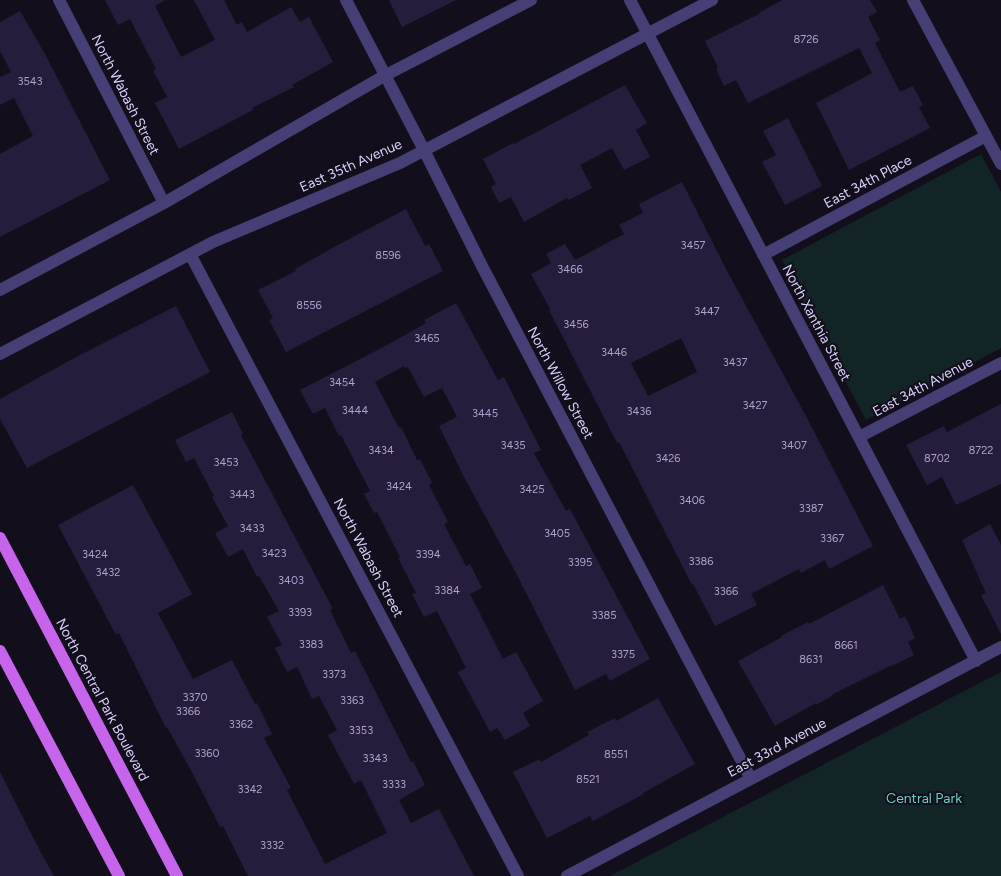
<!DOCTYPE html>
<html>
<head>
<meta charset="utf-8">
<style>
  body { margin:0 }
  canvas { display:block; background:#120e1c }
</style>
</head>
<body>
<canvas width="1001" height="876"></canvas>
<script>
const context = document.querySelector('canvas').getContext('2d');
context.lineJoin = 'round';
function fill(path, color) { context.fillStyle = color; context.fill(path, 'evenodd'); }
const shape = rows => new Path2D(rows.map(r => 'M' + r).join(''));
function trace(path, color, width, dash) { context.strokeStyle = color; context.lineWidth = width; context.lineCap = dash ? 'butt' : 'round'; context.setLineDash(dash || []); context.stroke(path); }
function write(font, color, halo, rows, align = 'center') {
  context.font = font + ' Figtree,sans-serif'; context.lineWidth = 4; context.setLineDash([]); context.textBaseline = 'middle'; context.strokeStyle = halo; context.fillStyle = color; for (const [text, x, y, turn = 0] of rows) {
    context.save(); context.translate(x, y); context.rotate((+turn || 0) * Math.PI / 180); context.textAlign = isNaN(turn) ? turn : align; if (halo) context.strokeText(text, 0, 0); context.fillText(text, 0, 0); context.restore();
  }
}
fill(shape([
  [981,154,1001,192,1001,348,866,420,782,260],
  [1001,672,1001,876,610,876,947,700]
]), '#122426');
fill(shape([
  [105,0,165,0,155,6,181,57,215,40,194,0,224,0,237,25,242,22,247,32,291,7,300,22,309,17,333,62,292,85,294,87,252,108,253,110,179,149,155,103,167,97,153,70,156,69,130,19,118,25],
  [389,0,456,0,402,27],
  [782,0,870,0,877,12,868,17,880,40,875,43,900,92,913,86,923,105,919,107,930,128,849,170,816,103,872,73,859,48,748,103,736,80,724,86,716,69,718,67,705,41,759,14,759,13],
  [20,11,45,54,110,180,0,237,0,154,33,136,14,98,0,105,0,77,11,72,0,51,0,22],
  [625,85,647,123,636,130,650,157,624,170,612,148,580,165,592,188,569,200,567,198,524,222,511,197,499,203,491,187,496,184,483,159,513,143,514,144],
  [788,118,822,186,785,205,762,162,776,155,763,131],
  [682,182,726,269,806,416,873,546,829,569,825,560,801,573,799,569,751,594,757,605,715,626,693,584,692,585,619,442,617,443,549,310,550,309,531,274,551,263,546,254,565,244,575,260,624,234,619,225,643,213,639,204],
  [681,338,697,372,648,396,631,363],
  [406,209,425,246,429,244,443,271,286,352,269,320,273,318,258,290,296,271,295,269,336,246],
  [456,303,498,380,504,377,541,450,534,453,566,511,570,509,650,659,610,681,606,674,575,690,516,573,464,477,439,426,457,417,442,388,424,397,408,367,405,368,404,366,375,382,399,428,401,427,417,460,420,459,432,483,429,485,448,522,444,524,466,566,470,564,482,588,470,594,503,659,516,652,543,701,523,713,530,726,505,740,497,728,490,732,458,672,466,668,437,611,424,617,412,594,416,593,398,558,400,557,377,512,374,513,364,494,370,491,341,435,339,436,325,408,313,414,300,390,391,343,426,323,424,320],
  [176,306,210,372,27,468,0,419,0,399,76,357],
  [1001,404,1001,484,956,505,942,477,927,485,906,445,944,426,947,432],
  [232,412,243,434,241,435,333,609,330,610,351,653,355,651,411,762,413,761,425,785,399,800,411,823,439,809,474,876,248,876,223,826,220,827,193,774,167,727,166,728,119,633,116,635,58,525,133,485,192,594,158,613,193,679,232,660,255,704,257,703,272,734,264,738,291,788,287,790,325,864,387,833,361,780,354,784,328,735,337,730,319,696,312,699,297,667,287,672,275,648,282,645,267,617,279,611,259,576,257,577,243,549,228,557,215,533,228,526,212,497,214,496,194,458,186,462,175,440],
  [990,524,1001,545,1001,634,981,595,986,593,962,540],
  [883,585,900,619,905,616,915,638,908,642,914,655,892,666,892,665,831,695,832,696,816,705,816,703,775,726,738,661,782,637,781,636,808,622,809,624],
  [658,698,695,764,643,793,644,794,593,821,590,816,547,838,513,772,540,759,541,762,589,735,587,732,615,718,616,721],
  [0,772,40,851,54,876,0,876]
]), '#261c3b');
trace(shape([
  [59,0,164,203],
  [346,0,424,150,482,266,751,779],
  [630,0,976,661],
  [913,0,1001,164],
  [190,254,518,876],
  [763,255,986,136],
  [0,290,164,203,384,76,531,0],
  [0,354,213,242,400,163,712,0],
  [859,437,1001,363],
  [567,876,1001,647]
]), '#463f76', 12);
trace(shape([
  [0,538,177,876],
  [0,651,119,876]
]), '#c764ec', 12);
write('11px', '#aca2ca', null, [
  ["8726",806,40],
  ["3543",30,82],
  ["3457",693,246],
  ["8596",388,256],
  ["3466",570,270],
  ["8556",309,306],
  ["3447",707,312],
  ["3456",576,325],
  ["3465",427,339],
  ["3446",614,353],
  ["3437",735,363],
  ["3454",342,383],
  ["3427",755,406],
  ["3444",355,411],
  ["3436",639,412],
  ["3445",485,414],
  ["3435",513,446],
  ["3407",794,446],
  ["3434",381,451],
  ["8722",981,451],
  ["3426",668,459],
  ["8702",937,459],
  ["3453",226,463],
  ["3424",399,487],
  ["3425",532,490],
  ["3443",242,495],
  ["3406",692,501],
  ["3387",811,509],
  ["3433",252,529],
  ["3405",557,534],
  ["3367",832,539],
  ["3423",274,554],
  ["3424",95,555],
  ["3394",428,555],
  ["3386",701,562],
  ["3395",580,563],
  ["3432",108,573],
  ["3403",291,581],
  ["3384",447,591],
  ["3366",726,592],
  ["3393",300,613],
  ["3385",604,616],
  ["3383",311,645],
  ["8661",846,646],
  ["3375",623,655],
  ["8631",811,660],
  ["3373",334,675],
  ["3370",195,698],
  ["3363",352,701],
  ["3366",188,712],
  ["3362",241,725],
  ["3353",361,731],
  ["3360",207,754],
  ["8551",616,755],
  ["3343",375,759],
  ["8521",588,780],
  ["3333",394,785],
  ["3342",250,790],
  ["3332",272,846]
]);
write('14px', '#d9cff9', '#120e1c', [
  ["North Wabash Street",125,95,63],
  ["East 35th Avenue",351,166,-24],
  ["East 34th Place",868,182,-28],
  ["North Xanthia Street",816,323,62],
  ["North Willow Street",560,383,62],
  ["East 34th Avenue",923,387,-28],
  ["North Wabash Street",368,558,62],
  ["North Central Park Boulevard",102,700,62],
  ["East 33rd Avenue",777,748,-28]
]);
write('14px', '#65cfc0', '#120e1c', [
  ["Central Park",924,799]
]);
</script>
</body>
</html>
